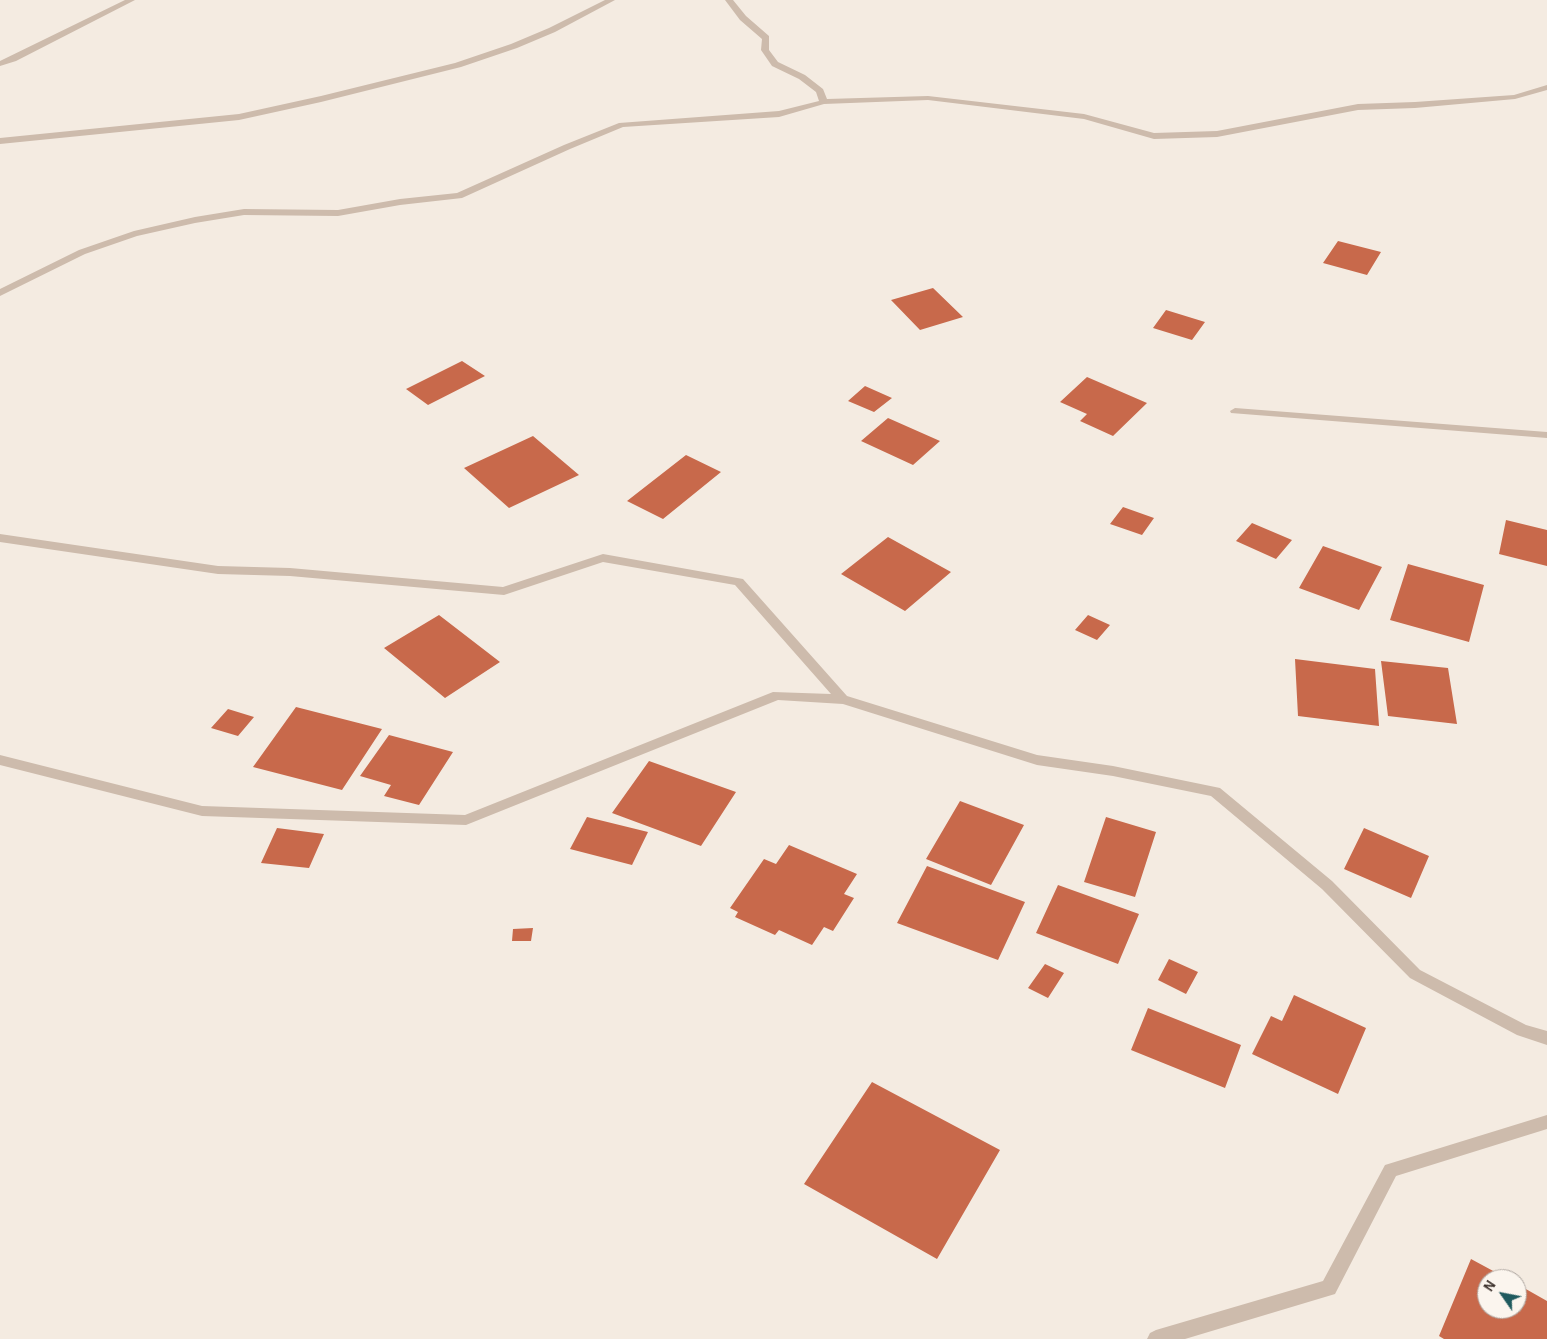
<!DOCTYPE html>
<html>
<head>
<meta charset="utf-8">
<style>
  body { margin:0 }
  #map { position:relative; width:1547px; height:1339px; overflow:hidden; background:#f4ebe1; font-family:"Alegreya Sans",sans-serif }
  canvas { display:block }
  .north { position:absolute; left:1477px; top:1269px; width:50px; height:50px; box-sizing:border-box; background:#fbf5ee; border:1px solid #aea6a0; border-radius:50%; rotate:303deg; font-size:14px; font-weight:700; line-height:20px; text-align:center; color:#3b302b }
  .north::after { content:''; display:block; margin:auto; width:18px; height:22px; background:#1f5a5e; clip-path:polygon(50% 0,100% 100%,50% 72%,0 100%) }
</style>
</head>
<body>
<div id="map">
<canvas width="1547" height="1339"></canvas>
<div class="north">N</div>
</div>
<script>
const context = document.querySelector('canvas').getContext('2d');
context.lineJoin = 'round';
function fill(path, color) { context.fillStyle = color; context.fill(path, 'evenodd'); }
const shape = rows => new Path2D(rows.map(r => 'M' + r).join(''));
fill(shape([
  [1338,241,1381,252,1367,275,1323,263],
  [933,288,963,317,920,330,891,300],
  [1166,310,1205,322,1192,340,1153,328],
  [462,361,485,376,428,405,406,389],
  [1087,377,1147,403,1113,436,1080,421,1087,414,1060,402],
  [865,386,892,398,874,412,848,401],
  [888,418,940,441,913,465,861,441],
  [533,436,579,475,509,508,464,468],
  [686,455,721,472,663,519,627,501],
  [1123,507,1154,518,1142,535,1110,524],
  [1506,520,1547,530,1547,566,1499,554],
  [1252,523,1292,540,1276,559,1236,541],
  [888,537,951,572,905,611,841,574],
  [1323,546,1382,567,1359,610,1299,588],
  [1408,564,1484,585,1469,642,1390,620],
  [439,615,500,662,445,698,384,648],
  [1088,615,1110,625,1097,640,1075,630],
  [1295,659,1375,669,1379,726,1298,716],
  [1381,661,1448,668,1457,724,1388,716],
  [296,707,382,729,342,790,253,767],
  [228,709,254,717,238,736,211,728],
  [389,735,453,752,419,805,384,796,391,785,360,776],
  [649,761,736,792,701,846,612,813],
  [960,801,1024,825,991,885,926,859],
  [587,817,648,832,632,865,570,849],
  [1106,817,1156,832,1135,897,1084,882],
  [277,828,324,834,309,868,261,863],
  [1364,828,1429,856,1411,898,1344,869],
  [789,845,857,874,844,894,854,898,833,931,824,927,812,945,779,930,775,935,735,917,738,912,730,908,764,859,776,864],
  [927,866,1025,902,998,960,897,923],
  [1058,885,1139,914,1118,964,1036,933],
  [533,928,531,941,512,941,513,929],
  [1169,959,1198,972,1186,994,1158,980],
  [1045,964,1064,973,1048,998,1028,988],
  [1294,995,1366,1028,1338,1094,1252,1054,1271,1016,1282,1021],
  [1148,1008,1241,1045,1225,1088,1131,1050],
  [872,1082,1000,1150,937,1259,804,1184],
  [1471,1259,1508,1279,1487,1279,1487,1309,1517,1309,1517,1284,1547,1301,1547,1339,1444,1339,1439,1336]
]), '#c8694b');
fill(shape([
  [125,0,135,0,16,61,0,66,0,61,125,0],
  [605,0,615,0,555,32,517,48,461,67,321,102,239,120,0,144,0,138,239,114,321,96,455,63,511,44,549,28,605,0],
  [725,0,733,0,746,16,769,36,769,50,778,62,805,75,823,89,827,99,928,96,1084,114,1154,133,1217,131,1358,104,1415,102,1514,95,1547,85,1547,90,1515,99,1415,108,1358,110,1217,137,1154,139,1084,119,928,100,824,104,779,117,623,127,570,149,462,198,400,205,338,216,244,215,195,223,137,236,85,254,0,296,0,289,79,250,134,231,195,217,244,209,338,210,400,199,457,193,564,145,619,123,779,111,819,101,816,92,799,79,772,66,761,50,762,39,740,20,725,0],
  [1235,408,1547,432,1547,438,1231,413,1230,411,1235,408],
  [0,534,218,566,290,568,503,587,603,554,743,579,847,696,1037,755,1113,766,1220,788,1332,881,1420,970,1526,1025,1547,1031,1547,1045,1517,1035,1410,978,1322,889,1211,796,1113,776,1037,765,843,704,778,700,466,825,202,816,0,765,0,755,202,806,465,815,773,692,831,694,735,585,603,562,504,595,290,576,218,574,0,542,0,534],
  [1547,1115,1547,1129,1396,1176,1335,1294,1185,1339,1147,1339,1150,1333,1156,1330,1323,1281,1385,1165,1547,1115]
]), '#cdbbac');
</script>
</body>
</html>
